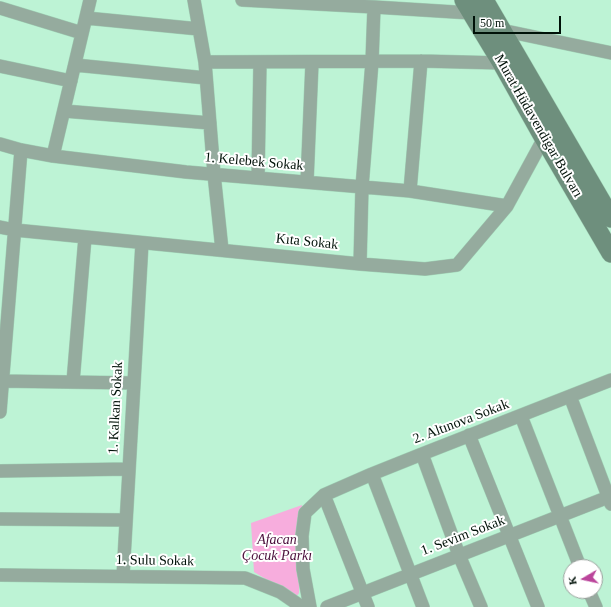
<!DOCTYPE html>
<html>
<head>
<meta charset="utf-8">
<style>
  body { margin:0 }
  #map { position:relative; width:611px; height:607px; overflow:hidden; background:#bdf3d5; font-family:Georgia,serif }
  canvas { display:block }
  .north { position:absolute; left:563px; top:559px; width:40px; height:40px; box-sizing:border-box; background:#fff; border:1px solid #99a09c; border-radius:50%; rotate:261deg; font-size:11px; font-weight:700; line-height:16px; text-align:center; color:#001108 }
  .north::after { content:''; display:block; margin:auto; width:14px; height:18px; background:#bb459b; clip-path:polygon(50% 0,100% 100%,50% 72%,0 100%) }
  .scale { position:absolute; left:473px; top:16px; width:88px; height:18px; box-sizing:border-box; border:2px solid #001108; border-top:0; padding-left:5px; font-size:12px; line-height:14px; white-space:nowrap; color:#001108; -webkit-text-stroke:3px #fff; paint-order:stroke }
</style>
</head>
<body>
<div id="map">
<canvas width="611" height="607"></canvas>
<div class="north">K</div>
<div class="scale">50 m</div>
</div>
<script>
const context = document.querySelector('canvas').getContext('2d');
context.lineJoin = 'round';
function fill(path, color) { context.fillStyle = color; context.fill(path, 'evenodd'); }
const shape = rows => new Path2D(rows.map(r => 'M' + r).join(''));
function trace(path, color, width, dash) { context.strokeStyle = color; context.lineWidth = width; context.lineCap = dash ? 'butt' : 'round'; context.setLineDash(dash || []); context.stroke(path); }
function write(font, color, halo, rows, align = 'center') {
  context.font = font + ' Georgia,serif'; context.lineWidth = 4; context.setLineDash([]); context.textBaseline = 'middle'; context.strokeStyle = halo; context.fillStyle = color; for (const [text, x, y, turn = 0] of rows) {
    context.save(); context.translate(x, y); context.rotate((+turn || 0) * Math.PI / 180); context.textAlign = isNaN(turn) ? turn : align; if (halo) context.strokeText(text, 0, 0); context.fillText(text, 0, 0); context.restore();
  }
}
fill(shape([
  [302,505,299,593,296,597,254,572,251,523]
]), '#f7addd');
const street = shape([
  [194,0,205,62,214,174,222,250],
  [242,0,374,7,471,13],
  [0,8,82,33],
  [86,18,199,29],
  [501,30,611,53],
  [205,62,421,61,502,63],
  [75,65,206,78],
  [0,66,71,81],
  [64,111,210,123],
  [0,144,21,150,53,156,186,172,410,191,507,206],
  [53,156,90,0],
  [258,178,260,62],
  [307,182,312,63],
  [410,191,421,61],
  [0,227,15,230,360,264,425,269,457,265,507,206,544,138],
  [360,264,362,187,372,62,374,7],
  [0,381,134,383],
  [73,382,85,237],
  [570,396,611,504],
  [0,412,21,150],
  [521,416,580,567],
  [469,435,538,607],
  [422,454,459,555,481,607],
  [0,471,129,469],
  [372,474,423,607],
  [324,495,368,607],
  [0,519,126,520],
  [0,575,245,578,280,592,302,607],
  [123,576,142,243],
  [589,591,596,607],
  [310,607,303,569,302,536,305,513,324,495,372,474,422,454,611,380],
  [327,607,611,496]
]);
const secondary = shape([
  [464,0,502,63,544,138,611,253],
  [484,0,611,218]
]);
trace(street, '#9fcfb4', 14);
trace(secondary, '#9fcfb4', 20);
trace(street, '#95ab9e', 13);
trace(secondary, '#6e8f7d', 19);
write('14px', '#001108', '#fff', [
  ["Murat Hüdavendigar Bulvarı",538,126,60],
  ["1. Kelebek Sokak",254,162,5],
  ["Kıta Sokak",307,242,6],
  ["1. Kalkan Sokak",116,408,-87],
  ["2. Altınova Sokak",461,422,-21],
  ["1. Sevim Sokak",463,536,-21],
  ["1. Sulu Sokak",155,561,1]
]);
write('italic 14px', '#4b0e3b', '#fff', [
  ["Afacan",277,540],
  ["Çocuk Parkı",277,556]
]);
</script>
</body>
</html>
